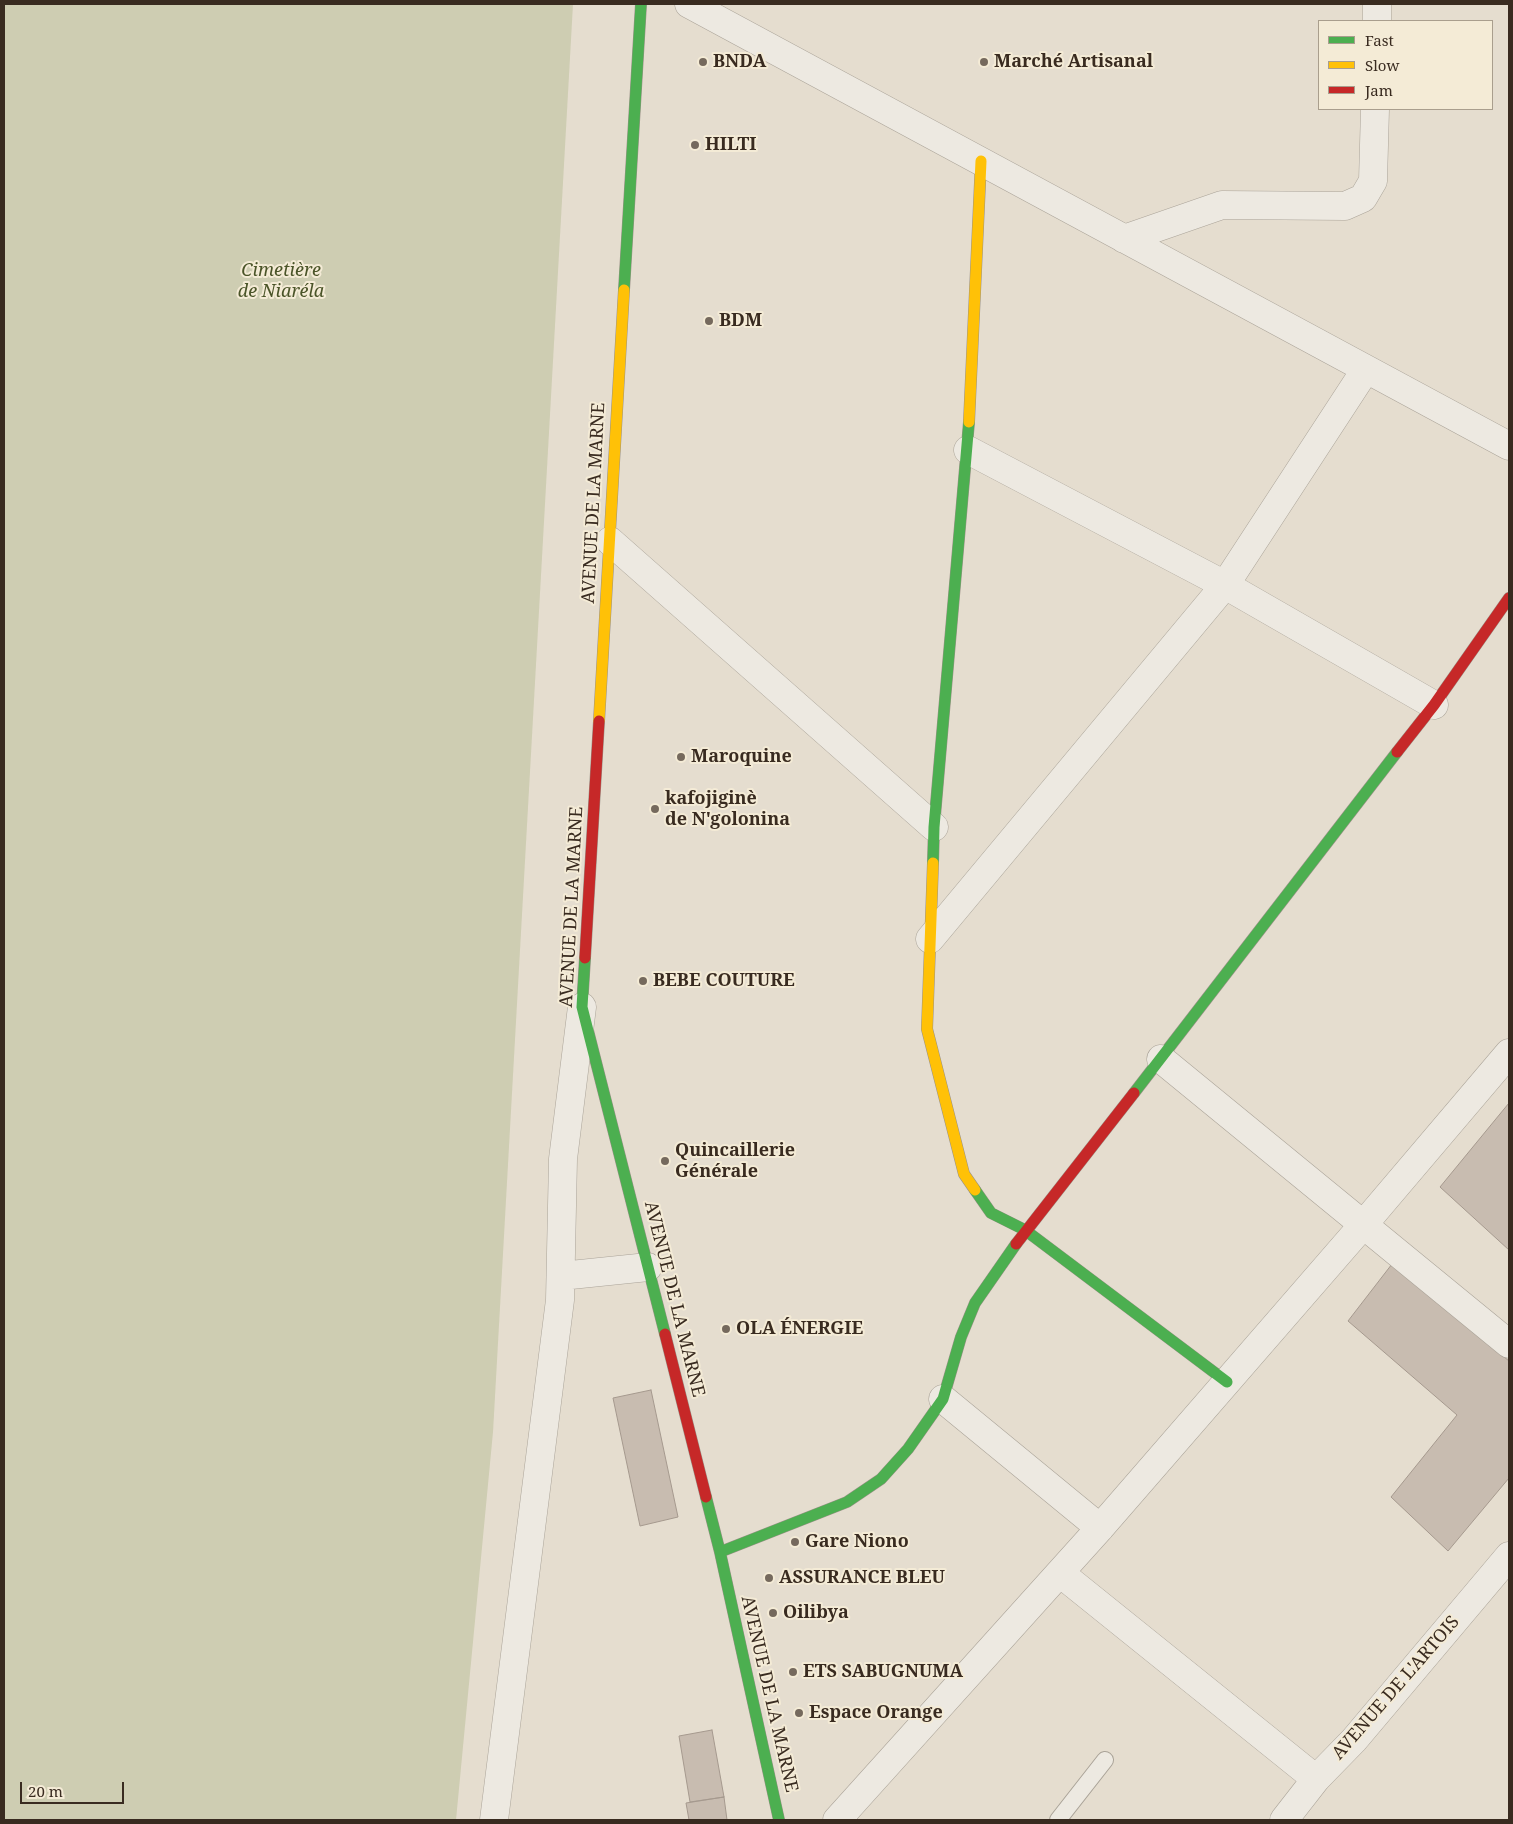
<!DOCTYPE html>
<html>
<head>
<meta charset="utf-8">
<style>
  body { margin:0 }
  #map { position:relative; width:1513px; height:1824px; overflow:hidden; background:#e5ddcf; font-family:"Noto Serif",serif }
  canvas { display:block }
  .frame { position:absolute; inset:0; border:5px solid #392b20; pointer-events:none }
  .legend { position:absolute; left:1318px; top:20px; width:175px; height:90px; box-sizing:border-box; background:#f4ebd6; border:1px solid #a99e8d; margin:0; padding:6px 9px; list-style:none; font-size:15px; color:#392b20 }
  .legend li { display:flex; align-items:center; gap:10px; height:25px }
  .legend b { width:25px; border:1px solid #a99e8d }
  .scale { position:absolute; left:20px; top:1782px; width:104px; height:22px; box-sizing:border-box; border:2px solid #392b20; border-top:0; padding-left:6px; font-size:15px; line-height:18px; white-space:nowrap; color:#392b20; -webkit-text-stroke:4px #f4ebd6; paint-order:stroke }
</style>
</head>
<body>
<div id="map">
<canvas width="1513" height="1824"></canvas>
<div class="frame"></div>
<ul class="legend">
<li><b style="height:6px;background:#4caf50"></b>Fast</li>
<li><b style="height:6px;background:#ffc107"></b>Slow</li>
<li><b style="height:6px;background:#c62828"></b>Jam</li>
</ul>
<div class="scale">20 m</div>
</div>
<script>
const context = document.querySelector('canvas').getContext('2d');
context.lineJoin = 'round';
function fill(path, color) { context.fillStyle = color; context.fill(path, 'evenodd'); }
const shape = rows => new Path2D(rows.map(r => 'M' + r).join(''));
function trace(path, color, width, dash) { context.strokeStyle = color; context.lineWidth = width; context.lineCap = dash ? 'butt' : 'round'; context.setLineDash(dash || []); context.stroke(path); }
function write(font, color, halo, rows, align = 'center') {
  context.font = font + ' "Noto Serif",serif'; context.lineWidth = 4; context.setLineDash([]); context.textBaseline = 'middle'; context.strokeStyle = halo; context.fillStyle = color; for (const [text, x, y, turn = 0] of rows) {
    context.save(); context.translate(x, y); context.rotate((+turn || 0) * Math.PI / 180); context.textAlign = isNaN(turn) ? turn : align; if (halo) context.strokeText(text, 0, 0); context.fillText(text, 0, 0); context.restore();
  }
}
fill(shape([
  [4,4,573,4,493,1432,456,1820,4,1820]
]), '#cecdb2');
const building = shape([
  [1509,1103,1509,1250,1440,1187,1509,1103],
  [1392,1264,1509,1361,1509,1478,1448,1551,1391,1497,1457,1415,1348,1321,1392,1264],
  [651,1390,678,1517,640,1526,613,1398,651,1390],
  [712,1730,724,1797,690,1802,679,1736,712,1730],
  [724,1797,727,1820,689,1820,686,1803,724,1797]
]);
fill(building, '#c8bcb0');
trace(building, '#a5998e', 1);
const lane = shape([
  [1058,1820,1105,1760]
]);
const street = shape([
  [689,4,1509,446],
  [1377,21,1377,4],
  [1124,239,1222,205,1345,206,1363,198,1373,181,1375,109],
  [968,450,1225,585,1434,705],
  [610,541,934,827],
  [930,939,1225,585,1366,369],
  [1161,1059,1509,1344],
  [561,1276,648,1267],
  [943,1399,1100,1528],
  [1060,1573,1316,1779],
  [494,1820,560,1300,563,1159,582,1007],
  [837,1820,1100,1528,1363,1225,1509,1053],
  [1284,1820,1316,1779,1354,1740,1509,1556]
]);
const fast = shape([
  [624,290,641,4],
  [933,863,934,827,969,422],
  [585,958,582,1007,665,1334],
  [1134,1093,1397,752],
  [975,1190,991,1213,1025,1230,1227,1382],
  [706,1497,720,1552,779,1820],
  [720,1552,847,1502,881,1479,908,1449,943,1399,961,1337,975,1303,1016,1244]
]);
const slow = shape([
  [969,422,981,161],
  [599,721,624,290],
  [933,863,927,1029,964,1174,975,1190]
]);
const jam = shape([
  [1397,752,1434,705,1509,598],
  [585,958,599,721],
  [1016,1244,1134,1093],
  [665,1334,706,1497]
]);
trace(lane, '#aaa398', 18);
trace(street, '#aaa398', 29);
trace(fast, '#9a9288', 12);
trace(slow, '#9a9288', 12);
trace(jam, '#9a9288', 12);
trace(lane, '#ede9e1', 16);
trace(street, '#ede9e1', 28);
trace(fast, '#4caf50', 11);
trace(slow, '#ffc107', 11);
trace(jam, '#c62828', 11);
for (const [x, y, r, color] of [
  [703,62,5,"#75695d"],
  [984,62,5,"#75695d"],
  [695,145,5,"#75695d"],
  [709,321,5,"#75695d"],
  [681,757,5,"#75695d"],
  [655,809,5,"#75695d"],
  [643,981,5,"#75695d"],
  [665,1161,5,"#75695d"],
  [726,1329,5,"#75695d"],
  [795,1542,5,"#75695d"],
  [769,1578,5,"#75695d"],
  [773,1613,5,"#75695d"],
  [793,1672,5,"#75695d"],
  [799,1713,5,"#75695d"]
]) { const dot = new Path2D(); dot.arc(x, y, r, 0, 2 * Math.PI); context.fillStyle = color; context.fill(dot); trace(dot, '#f4ebd6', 2); }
write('bold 18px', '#392b20', '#f4ebd6', [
  ["BNDA",713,62],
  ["Marché Artisanal",994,62],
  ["HILTI",705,145],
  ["BDM",719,321],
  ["Maroquine",691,757],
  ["kafojiginè",665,799],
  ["de N'golonina",665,820],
  ["BEBE COUTURE",653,981],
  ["Quincaillerie",675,1151],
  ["Générale",675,1172],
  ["OLA ÉNERGIE",736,1329],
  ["Gare Niono",805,1542],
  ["ASSURANCE BLEU",779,1578],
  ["Oilibya",783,1613],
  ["ETS SABUGNUMA",803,1672],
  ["Espace Orange",809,1713]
], 'left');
write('italic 18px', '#4a5428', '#f4ebd6', [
  ["Cimetière",281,271],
  ["de Niaréla",281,292]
]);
write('18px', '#392b20', '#f4ebd6', [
  ["AVENUE DE LA MARNE",594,503,-87],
  ["AVENUE DE LA MARNE",572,907,-87],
  ["AVENUE DE LA MARNE",674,1299,76],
  ["AVENUE DE L'ARTOIS",1396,1688,-49],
  ["AVENUE DE LA MARNE",769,1694,77]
]);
</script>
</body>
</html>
